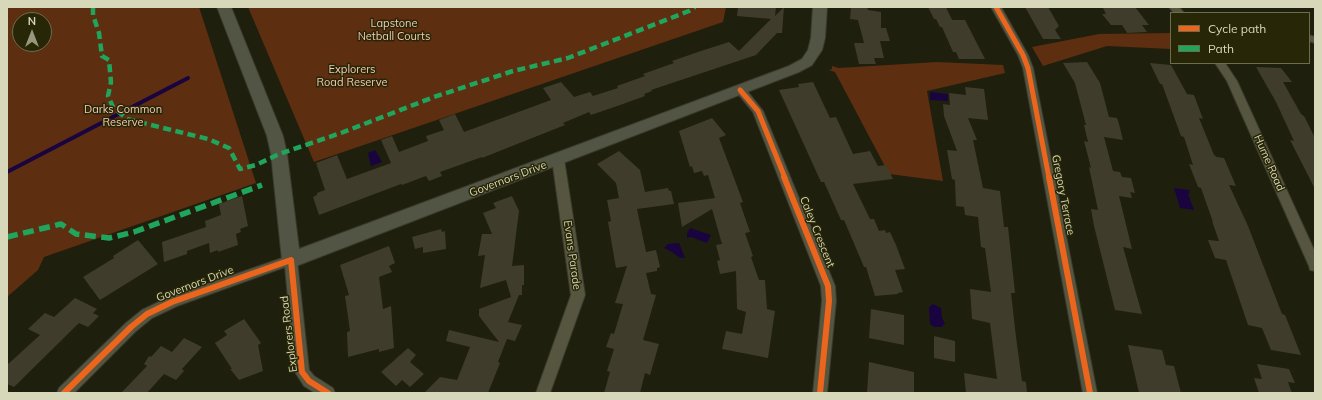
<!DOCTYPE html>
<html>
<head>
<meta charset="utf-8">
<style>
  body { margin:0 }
  #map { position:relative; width:1322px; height:400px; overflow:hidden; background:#1f1f0e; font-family:Mulish,sans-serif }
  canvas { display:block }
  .frame { position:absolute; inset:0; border:8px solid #d7d7b9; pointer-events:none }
  .legend { position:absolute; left:1170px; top:12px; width:140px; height:52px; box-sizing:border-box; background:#272606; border:1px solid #6d6d4e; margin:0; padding:5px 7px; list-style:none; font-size:12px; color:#d7d7b9 }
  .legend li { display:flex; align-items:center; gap:8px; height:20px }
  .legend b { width:20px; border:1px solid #6d6d4e }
  .north { position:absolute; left:12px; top:12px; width:40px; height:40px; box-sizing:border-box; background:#272606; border:1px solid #6d6d4e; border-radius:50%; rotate:0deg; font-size:11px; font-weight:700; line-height:16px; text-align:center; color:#d7d7b9 }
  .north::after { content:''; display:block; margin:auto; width:14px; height:18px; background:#97977d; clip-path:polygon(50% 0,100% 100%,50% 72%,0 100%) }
</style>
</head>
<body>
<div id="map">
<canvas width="1322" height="400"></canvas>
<div class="frame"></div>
<ul class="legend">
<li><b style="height:5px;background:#eb651d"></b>Cycle path</li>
<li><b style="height:5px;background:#20a55d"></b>Path</li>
</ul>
<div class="north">N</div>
</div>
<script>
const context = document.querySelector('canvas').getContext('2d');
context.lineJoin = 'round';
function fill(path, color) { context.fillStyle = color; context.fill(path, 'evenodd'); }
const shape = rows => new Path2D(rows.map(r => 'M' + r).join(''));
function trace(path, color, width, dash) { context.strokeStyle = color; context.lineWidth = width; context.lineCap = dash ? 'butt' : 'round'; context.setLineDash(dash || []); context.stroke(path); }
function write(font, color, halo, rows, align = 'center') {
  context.font = font + ' Mulish,sans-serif'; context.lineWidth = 3; context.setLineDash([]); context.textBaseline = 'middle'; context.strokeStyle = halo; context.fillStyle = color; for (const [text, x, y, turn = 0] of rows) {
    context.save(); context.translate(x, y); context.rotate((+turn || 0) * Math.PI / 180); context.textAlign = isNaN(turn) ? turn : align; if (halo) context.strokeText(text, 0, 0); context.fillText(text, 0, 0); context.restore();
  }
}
fill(shape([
  [7,7,199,7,256,183,44,257,38,270,7,297],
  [20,20,44,20,44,44,20,44],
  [248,7,726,7,723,22,314,162],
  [1171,33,1171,49,1107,46,1043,66,1032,47,1099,34],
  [937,62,1003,65,1005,73,927,91,943,181,889,174,835,72,829,70,832,69,832,66,839,68]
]), '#5e2e10');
fill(shape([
  [930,92,948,94,948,101,930,100],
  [375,150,382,162,371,166,368,153],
  [1174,188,1189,190,1190,193,1188,194,1194,210,1180,208],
  [690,228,711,235,707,243,691,237,687,238,687,234],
  [679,243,685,258,680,258,672,252,664,248,668,244],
  [933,304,941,308,942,318,945,323,942,327,934,327,930,324,929,307]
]), '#190440');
trace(shape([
  [7,172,188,78]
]), '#190440', 4);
fill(shape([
  [738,7,776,7,775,16,784,7,782,33,777,33,756,55,651,90,652,91,644,94,645,96,623,104,591,115,589,112,563,123,565,125,482,158,482,157,440,172,442,176,429,181,426,176,402,185,401,184,319,215,313,197,317,195,317,193,325,190,316,163,337,155,347,179,391,163,381,140,392,136,399,152,428,141,426,136,444,130,439,120,455,114,464,132,551,100,543,88,561,82,574,97,590,92,593,96,618,88,617,86,645,76,643,74,674,63,672,61,701,51,729,42,739,51,771,19,737,16],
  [851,7,867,7,868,10,881,12,881,28,886,28,890,41,880,41,884,58,874,58,876,64,859,64,854,43,864,43,858,20,850,19],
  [928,7,946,7,952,20,965,20,985,59,959,59,956,52,953,52,942,27,940,27,936,19,934,19],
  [1025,7,1048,7,1059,26,1055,30,1061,39,1043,39],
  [1105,7,1135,7,1149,25,1142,25,1147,32,1127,33,1122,25,1111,25,1102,14,1106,14,1103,8],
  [1087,62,1100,83,1109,117,1117,118,1119,124,1123,140,1104,137,1113,171,1120,172,1122,177,1131,178,1135,193,1130,192,1132,198,1119,196,1132,249,1123,247,1142,314,1115,310,1094,226,1091,209,1098,210,1089,167,1091,168,1084,141,1088,142,1084,125,1086,125,1075,83,1063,63],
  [1150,63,1171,65,1187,94,1194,95,1203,119,1199,118,1214,155,1217,157,1224,158,1236,186,1229,185,1248,226,1282,314,1285,315,1301,355,1271,350,1262,328,1248,325,1226,260,1215,258,1208,240,1219,241,1212,221,1213,222,1201,188,1198,187,1189,164,1193,165,1184,137,1181,136,1162,84,1160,84],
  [1256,67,1281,68,1292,82,1283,82,1301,114,1304,116,1315,138,1315,189,1290,140,1294,141,1276,102],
  [813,82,830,118,836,117,853,154,870,151,878,166,886,165,893,179,853,184,870,219,874,219,879,231,885,230,886,233,890,232,896,245,905,269,895,270,903,292,898,293,898,294,875,296,866,267,864,267,844,220,841,220,824,182,821,182,779,90,799,87,798,84],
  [965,87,984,89,988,120,968,118,977,140,973,140,983,188,1000,191,1004,227,1008,227,1015,293,1011,293,1016,337,1022,381,1026,382,1027,393,966,393,964,373,997,379,990,323,972,319,970,289,991,292,985,248,981,247,978,217,965,215,964,207,956,206,955,180,952,179,947,150,957,151,944,116,943,104,950,105,949,93,966,95],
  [712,118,726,135,719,138,743,202,740,203,750,232,745,233,753,256,751,257,759,280,765,280,767,309,775,311,768,358,722,349,726,331,742,334,746,312,737,309,736,271,720,274,717,261,720,260,716,245,722,244,712,209,682,227,678,203,715,198,708,175,704,176,702,171,694,173,692,166,690,167,679,131],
  [619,151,640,170,645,192,668,188,669,191,671,191,674,204,637,209,646,252,656,250,660,267,657,268,657,271,646,273,651,294,656,295,643,340,659,344,650,375,645,373,640,393,604,393,610,372,607,371,614,349,606,347,611,333,614,334,623,304,615,303,627,266,616,268,608,222,611,221,607,200,619,198,616,183,597,164],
  [242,196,248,226,240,229,241,232,236,234,238,245,218,252,218,250,210,253,209,243,187,251,187,254,164,262,162,242,206,227,205,221,221,215,219,204],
  [512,196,519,211,512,266,524,265,524,285,522,285,522,295,519,295,508,322,522,325,515,341,507,339,498,362,500,363,488,393,424,393,440,377,457,380,470,347,446,341,449,330,499,342,479,316,479,309,511,297,506,280,480,288,485,255,478,256,482,234,492,234,483,213,496,208,493,203],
  [441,229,442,232,445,231,446,249,423,253,423,247,415,249,412,237],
  [138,240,158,264,100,300,83,277,114,258,113,256],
  [389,246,395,263,389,266,392,272,379,277,383,309,391,306,394,348,379,352,379,349,348,357,347,332,350,331,345,296,349,295,340,265],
  [75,298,97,309,93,313,99,316,88,327,79,323,14,387,7,384,7,365,40,335,28,329,45,313,54,317],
  [871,309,904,315,904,345,869,338],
  [244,319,261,343,258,345,263,371,239,380,230,369,232,369,215,343,227,335,224,331],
  [934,336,955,341,955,362,934,358],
  [184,338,202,347,182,369,184,371,176,380,164,374,147,393,121,393,147,366,144,364,149,356,151,357,161,346,172,352],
  [1128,345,1162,350,1166,365,1174,366,1181,393,1139,393],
  [408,348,416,355,410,362,424,374,410,387,402,380,396,386,381,372],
  [869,362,914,372,914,393,867,393],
  [1257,364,1289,369,1295,383,1288,382,1292,393,1259,393,1254,378,1262,379]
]), '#3f3c2b');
const street = shape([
  [991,7,1001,7,1028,55,1033,68,1097,393,1083,393,1023,68,1018,55,991,7],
  [1169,7,1179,7,1184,13,1174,13,1169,7],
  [1309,35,1315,37,1315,43,1309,41,1309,35],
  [1215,63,1225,63,1237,81,1315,252,1315,271,1310,270,1309,266,1227,81,1215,63],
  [740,86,744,87,763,111,835,286,836,301,827,393,813,393,822,301,821,286,753,112,735,90,736,87,740,86],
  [558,155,562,156,564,159,585,295,550,393,536,393,571,295,552,159,554,156,558,155],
  [291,255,296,256,297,260,309,370,314,376,333,388,335,393,315,393,304,386,295,372,285,267,177,306,152,318,136,331,74,393,57,393,59,388,126,323,142,310,167,298,291,255]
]);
const secondary = shape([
  [217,7,231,7,283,136,287,154,299,249,789,66,802,59,808,50,811,38,813,7,827,7,825,38,822,50,812,65,799,72,291,268,285,265,282,260,271,154,267,136,217,7]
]);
trace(street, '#3a3a2d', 2);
trace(secondary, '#3a3a2d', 2);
fill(street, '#565540');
fill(secondary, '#525544');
trace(shape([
  [93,7,93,15,99,33,102,56,109,60,111,82,108,96,113,107,127,119,208,139,229,148,240,169,256,165,279,154,341,133,434,97,513,71,568,58,689,11,695,7]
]), '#20a55d', 4.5, [8, 4.5]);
trace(shape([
  [7,237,61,224,76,234,109,238,134,232,262,185]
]), '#20a55d', 5.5, [11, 5.5]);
trace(shape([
  [996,7,1023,55,1028,68,1049,178],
  [740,90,758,111,785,178]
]), '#eb651d', 5);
trace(shape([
  [784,177,828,286,829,301,820,393],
  [1049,177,1090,393],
  [64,393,131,327,147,314,172,302,291,260,302,372,309,381,328,393]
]), '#eb651d', 6);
write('11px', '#f4c9b4', '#272606', [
  ["Lapstone",394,24],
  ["Netball Courts",394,37],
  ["Explorers",352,70],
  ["Road Reserve",352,83],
  ["Darks Common",123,110],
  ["Reserve",123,123]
]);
write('11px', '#d7d7b9', '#272606', [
  ["Hume Road",1269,163,66],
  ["Governors Drive",508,179,-21],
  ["Gregory Terrace",1063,195,79],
  ["Caley Crescent",817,232,68],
  ["Evans Parade",572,255,82],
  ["Governors Drive",195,284,-21],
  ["Explorers Road",289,334,-97]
]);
</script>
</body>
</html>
